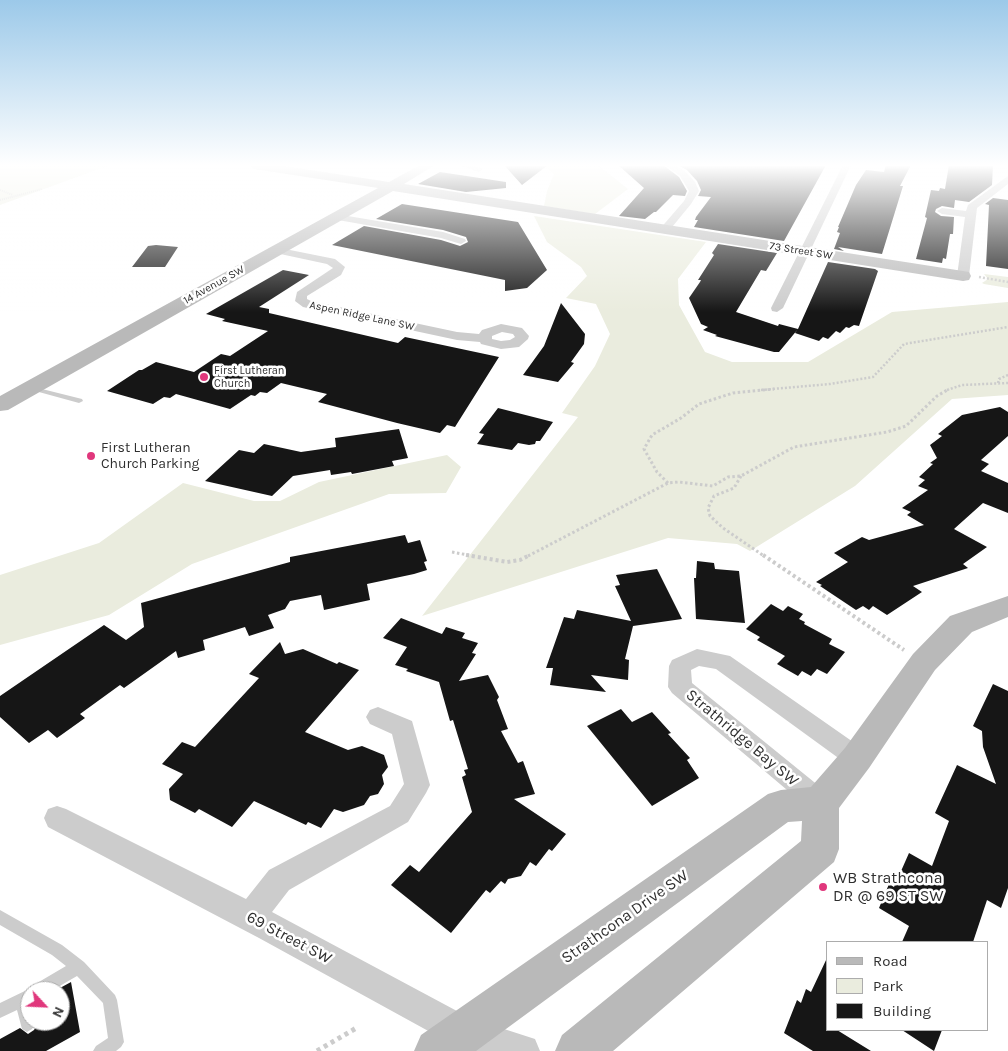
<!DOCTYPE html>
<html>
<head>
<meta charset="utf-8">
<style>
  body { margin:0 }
  #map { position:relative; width:1008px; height:1051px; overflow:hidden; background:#fff; font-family:Karla,sans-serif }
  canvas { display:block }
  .legend { position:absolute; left:826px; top:941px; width:162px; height:90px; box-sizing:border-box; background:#fff; border:1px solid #acacac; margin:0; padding:6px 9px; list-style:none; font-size:15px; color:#2f2f2f }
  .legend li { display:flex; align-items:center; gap:10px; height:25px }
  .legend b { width:25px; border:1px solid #acacac }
  .north { position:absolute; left:20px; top:981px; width:50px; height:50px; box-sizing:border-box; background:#fff; border:1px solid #acacac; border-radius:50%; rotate:115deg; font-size:14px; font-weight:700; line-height:20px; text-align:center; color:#2f2f2f }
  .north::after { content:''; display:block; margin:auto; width:18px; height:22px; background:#e0377c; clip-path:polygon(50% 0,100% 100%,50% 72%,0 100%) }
</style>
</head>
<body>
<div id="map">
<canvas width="1008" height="1051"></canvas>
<ul class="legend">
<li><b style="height:6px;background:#b9b9b9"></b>Road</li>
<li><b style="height:14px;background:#eaecde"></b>Park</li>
<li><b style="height:14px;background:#161616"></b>Building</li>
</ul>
<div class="north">N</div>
</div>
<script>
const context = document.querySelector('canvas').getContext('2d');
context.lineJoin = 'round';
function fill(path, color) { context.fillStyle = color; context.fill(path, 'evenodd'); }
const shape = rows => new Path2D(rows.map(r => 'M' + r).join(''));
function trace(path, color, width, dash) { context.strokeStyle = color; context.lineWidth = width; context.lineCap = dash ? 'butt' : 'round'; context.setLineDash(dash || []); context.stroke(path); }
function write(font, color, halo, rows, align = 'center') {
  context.font = font + ' Karla,sans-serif'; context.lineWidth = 5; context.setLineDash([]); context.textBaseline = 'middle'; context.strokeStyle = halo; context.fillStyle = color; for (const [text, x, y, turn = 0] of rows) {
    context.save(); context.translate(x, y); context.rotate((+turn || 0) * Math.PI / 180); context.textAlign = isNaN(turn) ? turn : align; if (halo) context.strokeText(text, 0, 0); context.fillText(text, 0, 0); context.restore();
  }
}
fill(shape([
  [0,165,110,165,0,205],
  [543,165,598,165,628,189,595,214,544,206,547,191,554,174],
  [534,216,706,242,678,279,679,305,705,352,732,362,808,362,892,312,1008,302,1008,395,952,399,855,486,750,551,737,544,668,538,422,616,578,417,562,413,595,366,610,334,596,304,566,298,587,276,581,267,547,242],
  [984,274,1008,277,1008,288,984,284,982,283,988,279],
  [447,455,461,467,446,493,389,494,192,564,109,615,0,645,0,575,99,543,183,483,254,501,280,501,319,482]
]), '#eaecde');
fill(shape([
  [504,165,548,165,522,185],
  [618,165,663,165,679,177,687,191,685,196,673,195,656,212,654,212,645,219,619,216,644,188],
  [678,165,826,165,784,241,694,227,698,220,695,220,696,217,711,197,698,196,701,190,697,181,687,170],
  [886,165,911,165,900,186,903,186,882,254,838,247,844,251,834,249,840,233,837,232,839,227,838,227,856,185,866,170,884,172],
  [949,165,993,165,992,185,969,202,955,200,954,208,942,206,936,209,935,212,941,216,954,217,953,234,950,234,946,259,943,258,942,263,916,259,927,218,925,217,931,190,939,191,940,188,945,189],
  [440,172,506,182,506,188,466,192,418,184],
  [993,198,1008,200,1008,269,986,266,989,205,985,204],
  [402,204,518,222,547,270,527,288,505,291,505,280,332,245,364,226,441,240,460,246,468,242,466,237,443,230,376,219],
  [718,244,777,253,766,271,761,270,736,312,778,326,779,324,798,329,828,262,875,269,878,271,859,326,854,325,849,328,846,327,840,333,836,331,828,339,823,337,819,341,795,333,798,329,779,352,774,352,715,336,717,335,703,330,708,327,701,324,689,298,700,282,701,280,698,280,714,255,712,253],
  [148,246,156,245,178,247,165,267,132,267],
  [283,270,309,275,259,307,269,309,269,313,398,343,405,337,499,357,455,427,447,425,440,433,397,423,318,402,327,394,281,383,267,393,260,392,255,396,251,395,230,409,176,394,170,398,164,397,153,404,107,391,139,370,142,370,156,362,194,372,221,354,230,356,268,331,222,321,225,319,206,314],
  [561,303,585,334,584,344,571,362,574,363,558,382,523,375,544,346],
  [1000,407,1008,412,1008,436,981,460,989,464,981,471,1008,483,1008,513,983,503,954,529,987,547,963,564,968,568,913,586,922,592,887,615,873,606,869,610,863,606,856,610,820,586,822,585,816,582,848,562,834,553,862,537,869,540,924,525,907,515,911,512,902,508,928,490,918,486,925,480,919,477,933,464,930,463,937,458,930,445,942,436,938,434,962,415],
  [498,408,553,422,540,441,536,441,535,444,529,445,518,443,512,450,477,444,484,434,479,433],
  [399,429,408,458,392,461,394,466,352,474,351,472,331,475,330,470,293,476,272,496,205,481,239,450,254,453,264,444,301,452,336,447,335,438],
  [405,535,408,543,420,540,427,561,424,562,427,570,414,574,367,584,370,600,324,610,321,595,290,601,285,609,268,615,274,628,249,636,245,627,203,640,205,650,178,658,176,651,124,688,120,685,80,714,85,718,57,738,48,730,29,743,0,717,0,696,104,625,126,640,144,627,141,603,290,562,290,557],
  [697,561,714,563,715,569,739,571,745,623,696,619,694,578,696,578],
  [657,569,682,619,633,626,625,659,629,660,628,680,591,675,606,692,550,685,553,668,546,668,564,617,574,619,577,610,631,621,615,586,620,585,616,575],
  [771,604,783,611,788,606,803,614,799,619,805,622,804,624,832,639,829,644,845,652,827,674,817,669,811,676,802,671,798,676,777,664,785,656,757,640,760,637,746,629],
  [401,618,442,634,446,627,465,633,462,638,478,643,472,653,476,654,459,681,488,675,499,697,497,700,508,729,501,731,518,763,523,761,535,794,514,799,566,834,552,851,549,849,536,866,530,862,521,876,508,879,505,884,501,881,490,893,486,890,451,933,391,885,410,865,419,872,472,812,462,777,466,775,464,770,468,769,453,720,450,721,439,682,406,671,408,669,395,665,407,647,383,638],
  [280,642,285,654,303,649,337,664,339,662,359,670,305,732,348,750,362,746,384,755,388,767,382,775,384,784,378,794,370,796,364,805,343,812,334,809,321,828,308,822,306,825,254,801,232,827,199,809,195,813,170,800,169,789,183,774,162,764,182,742,195,747,259,678,249,674],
  [993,684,1008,691,1008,888,1001,908,987,900,973,942,902,942,909,926,879,908,889,884,894,887,909,853,932,866,949,821,935,813,957,765,996,784,983,747,982,731,973,726],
  [621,709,632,722,652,712,671,733,668,734,690,758,687,760,699,778,652,806,587,726],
  [827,958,827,1030,837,1030,871,1051,813,1051,784,1033,797,1000,801,1003,806,989,811,992],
  [71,982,80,1032,46,1051,0,1051,0,1039,20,1028,28,1034,34,1030,37,1025,36,1021,60,1021,60,988],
  [902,1030,942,1030,934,1051]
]), '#161616');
trace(shape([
  [0,190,13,195],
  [0,200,42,189]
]), '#ccc', 2, [1, 1]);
trace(shape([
  [979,277,1008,282],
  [998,383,999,379,1008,375],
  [761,390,830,384,873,377,904,344,1008,327],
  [947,390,962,385,1008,383]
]), '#ccc', 2.5, [2, 2]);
trace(shape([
  [741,476,734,488,714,496,708,508,710,516,723,528,764,556],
  [668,483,657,472,644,449,652,435,681,418,699,404,733,393,774,389],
  [452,552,473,556],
  [528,556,668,483,679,482,713,486,728,477,741,476,794,447,887,432,906,426,937,396,949,389]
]), '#ccc', 3, [2.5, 2.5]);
trace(shape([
  [466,555,507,562,520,560,530,555],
  [763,555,904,650]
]), '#ccc', 4, [3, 3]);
trace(shape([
  [317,1051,358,1027]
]), '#ccc', 5, [4, 4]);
fill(shape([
  [30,386,82,399,83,401,79,403,28,389,28,387,30,386],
  [0,910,62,945,84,962,115,995,117,1000,124,1042,121,1047,116,1051,93,1051,96,1046,108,1038,103,1003,77,976,51,991,30,991,30,1021,34,1021,35,1024,32,1029,27,1032,22,1029,17,1010,0,1018,0,1003,31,988,32,986,66,966,52,955,0,925,0,910]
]), '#ccc');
fill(shape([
  [458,165,473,165,483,169,479,172,458,165],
  [665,165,675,165,686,172,695,182,699,191,691,204,668,232,664,233,659,230,684,201,689,191,680,176,665,165],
  [843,165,851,165,783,308,777,312,772,311,771,308,843,165],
  [1008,176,1008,184,977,208,969,276,963,280,959,279,957,276,965,217,942,214,937,211,942,208,966,211,968,205,1008,176],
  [336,214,443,232,465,239,466,241,461,244,441,238,332,219,331,217,336,214],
  [275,247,335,259,345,267,341,275,307,296,307,299,311,301,457,332,479,334,482,330,501,324,522,328,529,336,528,339,519,347,501,349,481,344,480,342,457,340,303,307,295,301,297,292,333,268,327,264,271,252,269,250,275,247],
  [502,332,513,334,515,337,510,340,501,341,492,339,492,336,502,332],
  [697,649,730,656,866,751,870,758,866,765,857,769,848,765,716,669,699,666,691,670,692,683,830,795,834,803,830,811,821,815,812,811,672,693,668,687,669,666,672,660,697,649],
  [378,707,412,721,430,785,426,793,408,822,289,890,272,912,470,1018,535,1039,540,1051,472,1051,452,1044,259,938,48,827,44,818,48,809,57,806,66,809,246,899,269,870,390,806,404,784,392,734,370,724,366,717,370,710,378,707]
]), '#ccc');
fill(shape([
  [248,165,278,165,389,182,420,165,435,165,404,184,963,271,969,272,971,276,969,280,963,281,393,191,8,410,0,411,0,396,378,188,254,169,248,165],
  [1008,596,1008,617,972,632,935,670,869,768,839,808,839,849,834,862,613,1051,555,1051,562,1035,801,841,802,821,788,822,476,1051,414,1051,421,1035,768,794,781,790,811,787,845,748,913,654,950,616,1008,596]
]), '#b9b9b9');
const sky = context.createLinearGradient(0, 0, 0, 312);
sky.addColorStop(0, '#9cc9e9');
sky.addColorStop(0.53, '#fff');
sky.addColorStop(1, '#ffffff00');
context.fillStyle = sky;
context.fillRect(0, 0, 1008, 312);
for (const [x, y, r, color] of [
  [204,377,5,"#e0377c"],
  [91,456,5,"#e0377c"],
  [823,887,5,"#e0377c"]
]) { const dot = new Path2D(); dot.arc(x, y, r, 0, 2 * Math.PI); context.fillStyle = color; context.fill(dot); trace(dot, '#fff', 2); }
write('11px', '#2f2f2f', '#fff', [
  ["73 Street SW",801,251,9],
  ["14 Avenue SW",214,285,-29],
  ["Aspen Ridge Lane SW",362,316,12]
]);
write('11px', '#2f2f2f', '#fff', [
  ["First Lutheran",214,371],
  ["Church",214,384]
], 'left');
write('14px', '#2f2f2f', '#fff', [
  ["First Lutheran",101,448],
  ["Church Parking",101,464]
], 'left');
write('16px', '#2f2f2f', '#fff', [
  ["Strathridge Bay SW",742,738,40],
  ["Strathcona Drive SW",625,917,-35],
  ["69 Street SW",289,938,28]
]);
write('16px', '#2f2f2f', '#fff', [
  ["WB Strathcona",833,878],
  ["DR @ 69 ST SW",833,896]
], 'left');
</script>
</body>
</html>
